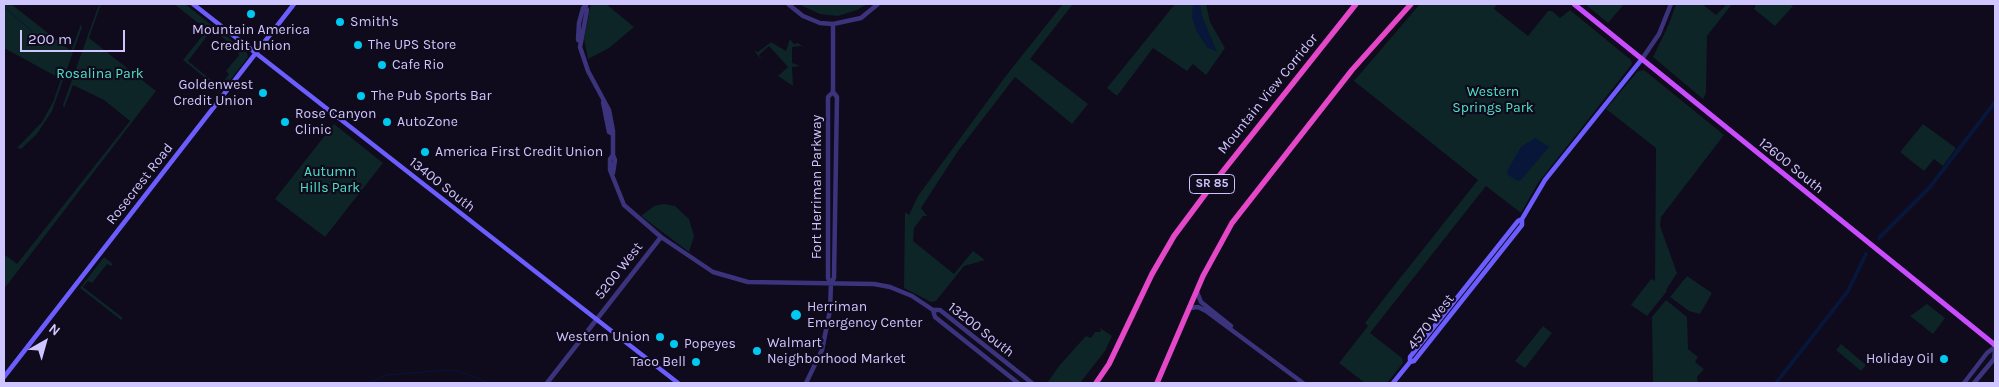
<!DOCTYPE html>
<html>
<head>
<meta charset="utf-8">
<style>
  body { margin:0 }
  #map { position:relative; width:1999px; height:387px; overflow:hidden; background:#0f0a1c; font-family:Karla,sans-serif }
  canvas { display:block }
  .frame { position:absolute; inset:0; border:5px solid #d0c6ff; pointer-events:none }
  .north { position:absolute; left:20px; top:317px; width:50px; height:50px; -webkit-text-stroke:4px #0f0a1c; paint-order:stroke; rotate:38deg; font-size:14px; font-weight:700; line-height:20px; text-align:center; color:#d0c6ff }
  .north::after { content:''; display:block; margin:auto; width:18px; height:22px; background:#d0c6ff; clip-path:polygon(50% 0,100% 100%,50% 72%,0 100%) }
  .scale { position:absolute; left:20px; top:30px; width:105px; height:22px; box-sizing:border-box; border:2px solid #d0c6ff; border-top:0; padding-left:6px; font-size:15px; line-height:18px; white-space:nowrap; color:#d0c6ff; -webkit-text-stroke:4px #0f0a1c; paint-order:stroke }
</style>
</head>
<body>
<div id="map">
<canvas width="1999" height="387"></canvas>
<div class="frame"></div>
<div class="north">N</div>
<div class="scale">200 m</div>
</div>
<script>
const context = document.querySelector('canvas').getContext('2d');
context.lineJoin = 'round';
function fill(path, color) { context.fillStyle = color; context.fill(path, 'evenodd'); }
const shape = rows => new Path2D(rows.map(r => 'M' + r).join(''));
function trace(path, color, width, dash) { context.strokeStyle = color; context.lineWidth = width; context.lineCap = dash ? 'butt' : 'round'; context.setLineDash(dash || []); context.stroke(path); }
function write(font, color, halo, rows, align = 'center') {
  context.font = font + ' Karla,sans-serif'; context.lineWidth = 4.5; context.setLineDash([]); context.textBaseline = 'middle'; context.strokeStyle = halo; context.fillStyle = color; for (const [text, x, y, turn = 0] of rows) {
    context.save(); context.translate(x, y); context.rotate((+turn || 0) * Math.PI / 180); context.textAlign = isNaN(turn) ? turn : align; if (halo) context.strokeText(text, 0, 0); context.fillText(text, 0, 0); context.restore();
  }
}
fill(shape([
  [4,4,11,4,71,51,81,24,82,27,52,111,37,134,21,149,17,148,42,122,53,102,61,79,4,48],
  [101,4,89,38,156,91,4,289,4,254,17,264,130,121,104,100,73,85,64,108,63,105,98,7],
  [174,4,185,4,214,27,188,61,222,89,203,112,220,90,183,60,207,30],
  [591,4,606,4,634,27,609,48,588,59,584,39],
  [798,4,867,4,857,10,838,16,820,14],
  [1063,4,1073,4,1030,59,1088,104,1072,124,1015,77,958,151,921,208,927,216,923,216,914,228,913,241,954,274,973,251,985,260,964,266,936,301,931,302,904,288,905,212,909,215,918,196,1005,77],
  [1175,4,1206,4,1210,22,1225,48,1206,75,1193,64,1187,71,1153,48,1117,96,1107,88],
  [1420,4,1497,4,1494,9,1528,36,1548,11,1552,11,1560,18,1570,10,1631,60,1632,64,1538,183,1521,213,1486,186,1370,333,1402,358,1403,363,1387,383,1365,383,1339,363,1368,326,1365,323,1389,292,1478,180,1354,81],
  [1585,4,1624,4,1608,23],
  [1676,4,1702,4,1716,15,1727,4,1732,4,1707,36,1706,93,1703,99,1653,57,1669,24],
  [1756,4,1790,4,1793,6,1775,26,1754,9],
  [219,30,247,53,248,57,228,83,224,81,229,74,226,71,239,55,238,50,217,33],
  [790,39,794,44,798,43,805,48,801,46,792,47,792,63,800,66,792,67,793,86,778,76,788,67,769,46,759,55,763,61,754,51,758,52,771,42,786,51],
  [1644,70,1724,135,1661,217,1660,226,1677,273,1666,290,1667,291,1647,316,1631,305,1651,279,1655,281,1656,148,1606,109,1638,71],
  [334,124,383,163,325,237,275,199],
  [1923,124,1956,148,1943,166,1934,159,1924,171,1900,152],
  [664,204,675,206,689,219,694,236,689,252,641,216,654,206],
  [104,257,113,264,111,266,107,264,92,283,88,281,83,287,123,318,121,320,80,288],
  [1687,276,1712,293,1700,314,1689,311,1670,297],
  [1666,300,1687,317,1688,349,1698,357,1695,362,1704,369,1697,377,1698,383,1653,383,1652,317],
  [1927,304,1945,318,1933,334,1910,316],
  [1543,326,1552,333,1525,368,1515,361],
  [1100,328,1112,336,1105,351,1080,383,1047,383,1059,366,1086,336,1091,338,1095,332,1101,332],
  [1841,344,1866,365,1861,371,1836,350]
]), '#0d2526');
fill(shape([
  [1193,4,1200,4,1202,16,1217,52,1207,47,1197,32,1192,17],
  [1535,138,1549,147,1521,180,1518,181,1507,174,1507,171,1521,147]
]), '#071639');
trace(shape([
  [4,7,32,31],
  [368,383,387,375,448,370,458,371,489,383]
]), '#071639', 1);
trace(shape([
  [1879,238,1930,187,1995,102],
  [1776,383,1848,291,1866,254]
]), '#071639', 4);
trace(shape([
  [788,4,803,16,820,23,833,24,861,18,878,4],
  [585,6,587,10,580,47,588,71,609,110,613,131,613,155,615,160,613,173],
  [581,42,578,40,579,23,583,8,586,5],
  [1642,59,1659,34,1671,4],
  [603,102,609,132,611,133],
  [613,155,610,159,610,170,624,205,661,237,713,272,748,282,874,284,890,287,912,296,933,310],
  [831,283,834,278,837,97,833,92,833,24],
  [1197,292,1201,302,1231,326],
  [1190,308,1198,307,1206,311,1303,383],
  [933,310,940,310,1032,383],
  [933,310,935,317,1018,383],
  [547,383,661,237],
  [806,383,822,350,830,310,831,283,828,278,828,97,833,92],
  [1964,383,1987,353,1995,347],
  [1974,383,1994,359,1995,351]
]), '#3b347d', 4.5);
trace(shape([
  [193,4,678,383],
  [1410,362,1410,357,1518,221,1522,219],
  [4,377,294,4],
  [1393,383,1410,362,1414,361,1522,225,1522,219,1545,180,1642,59]
]), '#6c5dff', 4.5);
trace(shape([
  [1574,4,1995,345]
]), '#c94dff', 5);
trace(shape([
  [1096,383,1109,364,1152,274,1174,236,1212,185,1356,4],
  [1157,383,1203,276,1232,223,1352,70,1411,4]
]), '#e447c7', 5.5);
for (const [x, y, r, color] of [
  [251,14,5,"#00c8f1"],
  [340,22,5,"#00c8f1"],
  [358,45,5,"#00c8f1"],
  [382,65,5,"#00c8f1"],
  [263,93,5,"#00c8f1"],
  [361,96,5,"#00c8f1"],
  [285,122,5,"#00c8f1"],
  [387,122,5,"#00c8f1"],
  [425,152,5,"#00c8f1"],
  [796,315,6,"#00c8f1"],
  [660,337,5,"#00c8f1"],
  [674,344,5,"#00c8f1"],
  [757,351,5,"#00c8f1"],
  [1944,359,5,"#00c8f1"],
  [696,362,5,"#00c8f1"]
]) { const dot = new Path2D(); dot.arc(x, y, r, 0, 2 * Math.PI); context.fillStyle = color; context.fill(dot); trace(dot, '#0f0a1c', 2); }
for (const [x, y, w] of [
  [1212,184,45]
]) { const box = new Path2D(); box.roundRect(x - w / 2, y - 9.5, w, 19, 4); context.fillStyle = '#0f0a1c'; context.fill(box); trace(box, '#d0c6ff', 1); }
write('bold 12px', '#d0c6ff', null, [
  ["SR 85",1212,184]
]);
write('14px', '#d0c6ff', '#0f0a1c', [
  ["Smith's",350,22],
  ["Mountain America",251,30,"center"],
  ["Credit Union",251,46,"center"],
  ["The UPS Store",368,45],
  ["Cafe Rio",392,65],
  ["Goldenwest",253,85,"right"],
  ["Credit Union",253,101,"right"],
  ["The Pub Sports Bar",371,96],
  ["Rose Canyon",295,114],
  ["Clinic",295,130],
  ["AutoZone",397,122],
  ["America First Credit Union",435,152],
  ["Herriman",807,307],
  ["Emergency Center",807,323],
  ["Western Union",650,337,"right"],
  ["Walmart",767,343],
  ["Neighborhood Market",767,359],
  ["Popeyes",684,344],
  ["Holiday Oil",1934,359,"right"],
  ["Taco Bell",686,362,"right"]
], 'left');
write('14px', '#4fe2c7', '#0f0a1c', [
  ["Rosalina Park",100,74],
  ["Western",1493,92],
  ["Springs Park",1493,108],
  ["Autumn",330,172],
  ["Hills Park",330,188]
]);
write('14px', '#d0c6ff', '#0f0a1c', [
  ["Mountain View Corridor",1268,94,-51],
  ["12600 South",1791,166,39],
  ["Rosecrest Road",140,184,-52],
  ["13400 South",442,185,38],
  ["Fort Herriman Parkway",817,187,-90],
  ["5200 West",619,271,-52],
  ["4570 West",1431,322,-52],
  ["13200 South",981,330,38]
]);
</script>
</body>
</html>
